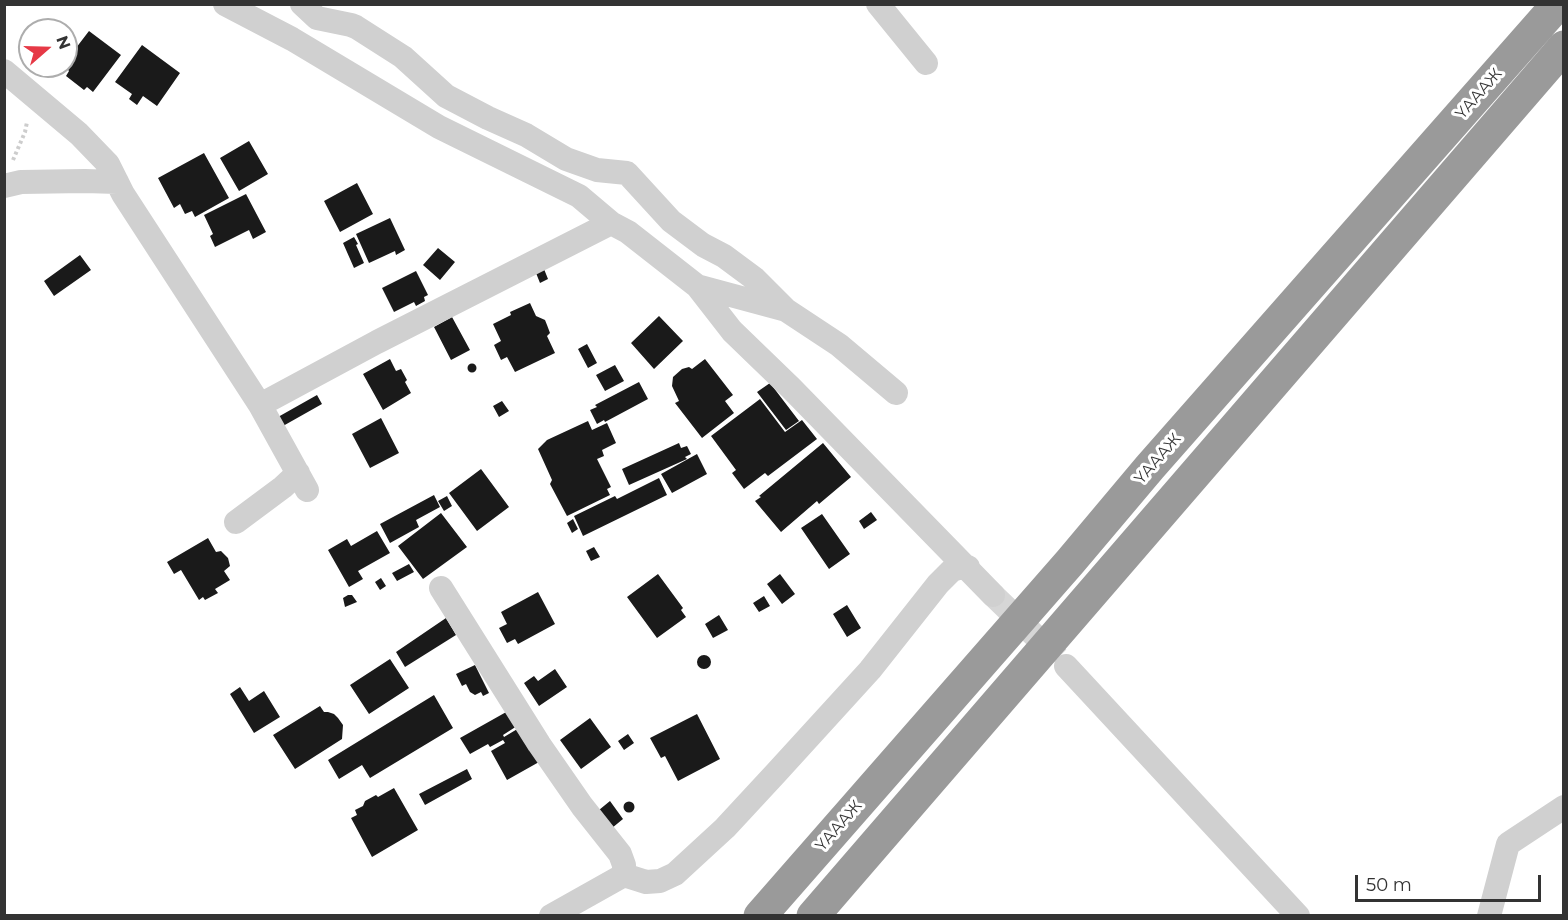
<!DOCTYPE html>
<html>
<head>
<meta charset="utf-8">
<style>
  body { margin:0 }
  #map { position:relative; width:1568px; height:920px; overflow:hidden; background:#fff; font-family:Montserrat,sans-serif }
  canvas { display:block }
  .frame { position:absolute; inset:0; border:6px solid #333; pointer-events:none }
  .north { position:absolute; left:18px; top:18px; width:60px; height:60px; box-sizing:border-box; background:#fff; border:2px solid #adadad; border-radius:50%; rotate:70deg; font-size:16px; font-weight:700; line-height:24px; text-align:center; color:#333 }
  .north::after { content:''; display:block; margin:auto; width:21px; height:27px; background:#e63946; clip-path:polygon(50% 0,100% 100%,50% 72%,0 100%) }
  .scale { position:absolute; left:1355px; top:875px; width:186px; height:27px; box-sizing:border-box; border:3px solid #333; border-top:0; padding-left:8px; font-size:18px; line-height:21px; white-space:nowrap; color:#333; -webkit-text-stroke:4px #fff; paint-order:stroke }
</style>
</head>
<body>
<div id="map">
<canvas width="1568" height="920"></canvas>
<div class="frame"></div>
<div class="north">N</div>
<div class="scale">50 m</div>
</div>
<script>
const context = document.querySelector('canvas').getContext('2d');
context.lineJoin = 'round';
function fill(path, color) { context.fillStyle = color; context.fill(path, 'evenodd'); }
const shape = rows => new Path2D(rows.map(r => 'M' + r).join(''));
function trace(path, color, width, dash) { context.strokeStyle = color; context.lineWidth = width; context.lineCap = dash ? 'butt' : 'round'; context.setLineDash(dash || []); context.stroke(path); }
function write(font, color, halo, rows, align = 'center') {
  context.font = font + ' Montserrat,sans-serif'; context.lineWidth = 6; context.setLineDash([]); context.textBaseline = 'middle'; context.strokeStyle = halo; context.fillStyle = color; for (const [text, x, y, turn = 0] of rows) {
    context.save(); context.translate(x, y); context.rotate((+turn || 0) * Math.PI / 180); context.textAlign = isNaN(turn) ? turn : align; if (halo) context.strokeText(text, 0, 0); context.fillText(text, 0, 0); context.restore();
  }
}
fill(shape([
  [89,31,121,55,93,92,87,87,84,90,66,76,69,71,66,67,66,61],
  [142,45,180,73,157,106,143,96,137,105,129,99,132,94,115,82],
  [249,141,268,174,239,191,220,158],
  [204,153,229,198,195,217,192,211,185,214,180,204,174,208,158,178],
  [357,183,373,214,340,232,324,201],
  [246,194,266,232,253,239,249,230,215,247,210,236,213,234,204,215],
  [390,218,405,250,396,255,395,251,369,263,356,234],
  [354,237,358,244,356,245,364,263,354,268,343,243],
  [438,248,455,262,440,280,423,265],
  [80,255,91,270,54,296,44,281],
  [544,269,548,279,540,283,536,273],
  [416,271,428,295,424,297,425,301,416,306,414,302,394,312,382,288],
  [530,303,536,316,545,320,547,325,550,333,547,336,555,353,515,372,507,357,501,360,494,345,501,341,493,324,511,315,510,312],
  [659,316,683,341,654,369,631,343],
  [452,317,470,350,451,360,434,327],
  [587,344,597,363,588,368,578,349],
  [390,359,396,371,401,369,407,380,405,382,411,393,383,410,363,374],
  [705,359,733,395,725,401,734,413,702,438,675,403,679,401,672,386,673,377,682,369,689,367,692,369],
  '467.5 368a4.5 4.5 0 1 1 9 0a4.5 4.5 0 1 1-9 0Z',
  [615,365,624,381,605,391,596,375],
  [639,382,648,399,605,422,604,420,597,424,590,410,597,407,595,405],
  [770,383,799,421,786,430,757,392],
  [317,395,322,404,283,426,278,417],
  [760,399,785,432,802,420,817,439,768,476,765,473,744,489,732,473,736,470,711,436],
  [502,401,509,411,499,417,493,406],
  [381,418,399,453,370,468,352,434],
  [588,421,592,430,607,423,616,443,602,450,604,456,597,459,611,487,607,489,610,495,567,516,550,484,552,480,538,449,547,440],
  [679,443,681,448,687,446,691,454,685,457,687,459,629,485,622,469],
  [823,443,851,477,819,504,817,501,781,532,755,501,761,497,759,496],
  [697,454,707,474,672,493,661,474],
  [481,469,509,507,477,531,449,493],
  [659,478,667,495,583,536,574,516,615,496,617,499],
  [434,495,440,507,416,520,419,527,390,543,380,524],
  [447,496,452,506,444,511,438,501],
  [871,512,877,520,864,529,859,521],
  [441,513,467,547,423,579,398,546],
  [822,514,850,554,829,569,801,528],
  [573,519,578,529,572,533,567,523],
  [377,531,390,553,358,571,363,579,349,587,328,550,347,539,351,546],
  [208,538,216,552,221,551,228,558,230,566,224,571,230,580,215,589,218,593,205,600,203,597,199,600,181,570,174,574,167,562],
  [594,547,600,557,591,561,586,551],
  [409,564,414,572,397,581,392,573],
  [658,574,683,608,681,610,686,617,657,638,627,597],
  [780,574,795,594,782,604,767,584],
  [381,578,386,586,380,590,375,582],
  [538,592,555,624,518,644,515,639,507,643,499,628,507,624,501,612],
  [348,595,352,595,357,602,345,607,343,598],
  [764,596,770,606,759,612,753,603],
  [847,605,861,628,847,637,833,614],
  [719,615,728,630,713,638,705,624],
  [446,618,456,635,405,667,396,652],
  '697 662a7 7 0 1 1 14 0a7 7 0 1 1-14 0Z',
  [390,659,409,688,369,714,350,685],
  [475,665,489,693,483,696,481,692,475,695,470,692,466,684,462,686,456,674],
  [555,669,567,687,539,706,524,683,534,676,538,681],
  [240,687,249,701,264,691,280,717,254,733,230,694],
  [434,695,453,728,370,778,362,765,339,779,328,760],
  [320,706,324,712,328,712,334,714,338,718,343,725,342,739,295,769,273,735],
  [508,711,517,726,503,735,504,737,519,728,539,762,507,780,491,751,505,743,503,740,490,747,488,744,470,754,460,738],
  [697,714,720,759,678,781,665,756,661,758,650,738],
  [590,718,611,747,581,769,560,740],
  [628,734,634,743,624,750,618,741],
  [467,769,472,779,425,805,419,794],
  [394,788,418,830,372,857,351,818,357,815,355,810,363,806,365,801,376,795,378,797],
  [610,801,623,819,612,828,599,810],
  '623.5 807a5.5 5.5 0 1 1 11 0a5.5 5.5 0 1 1-11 0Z'
]), '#1a1a1a');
trace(shape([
  [993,595,1058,658]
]), '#d6d6d6', 24, [24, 12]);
trace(shape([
  [13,160,25,132,27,122]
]), '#cdcdcd', 4, [3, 3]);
trace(shape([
  [225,4,292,39,439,127,579,196,611,223],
  [302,4,317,18,351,25,356,27,403,57,446,96,488,118,526,135,566,159,597,170,627,173,671,221,703,245,724,256,755,279,786,310],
  [878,4,926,63],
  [4,71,79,134,108,164,123,194,260,405,307,490],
  [4,186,21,182,85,181,117,182],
  [697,286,786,310,839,345,896,393],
  [260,405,377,342,611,223,628,232,697,286,732,331,791,388,993,595],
  [236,522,283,487,298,473],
  [441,588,539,744,582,806,620,854,624,865,624,875,551,916],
  [1066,666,1298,916],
  [624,875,646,882,660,881,675,874,725,828,776,773,870,670,938,584,952,570,958,568,968,567],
  [1489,916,1508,844,1564,807]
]), '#d0d0d0', 24);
trace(shape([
  [760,916,1070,562,1150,467,1558,4],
  [813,916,1564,47]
]), '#9a9a9a', 33);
write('16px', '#333', '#fff', [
  ["ҮАААЖ",1479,94,-49],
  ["ҮАААЖ",1158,459,-49],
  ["ҮАААЖ",839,826,-49]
]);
</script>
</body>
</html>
